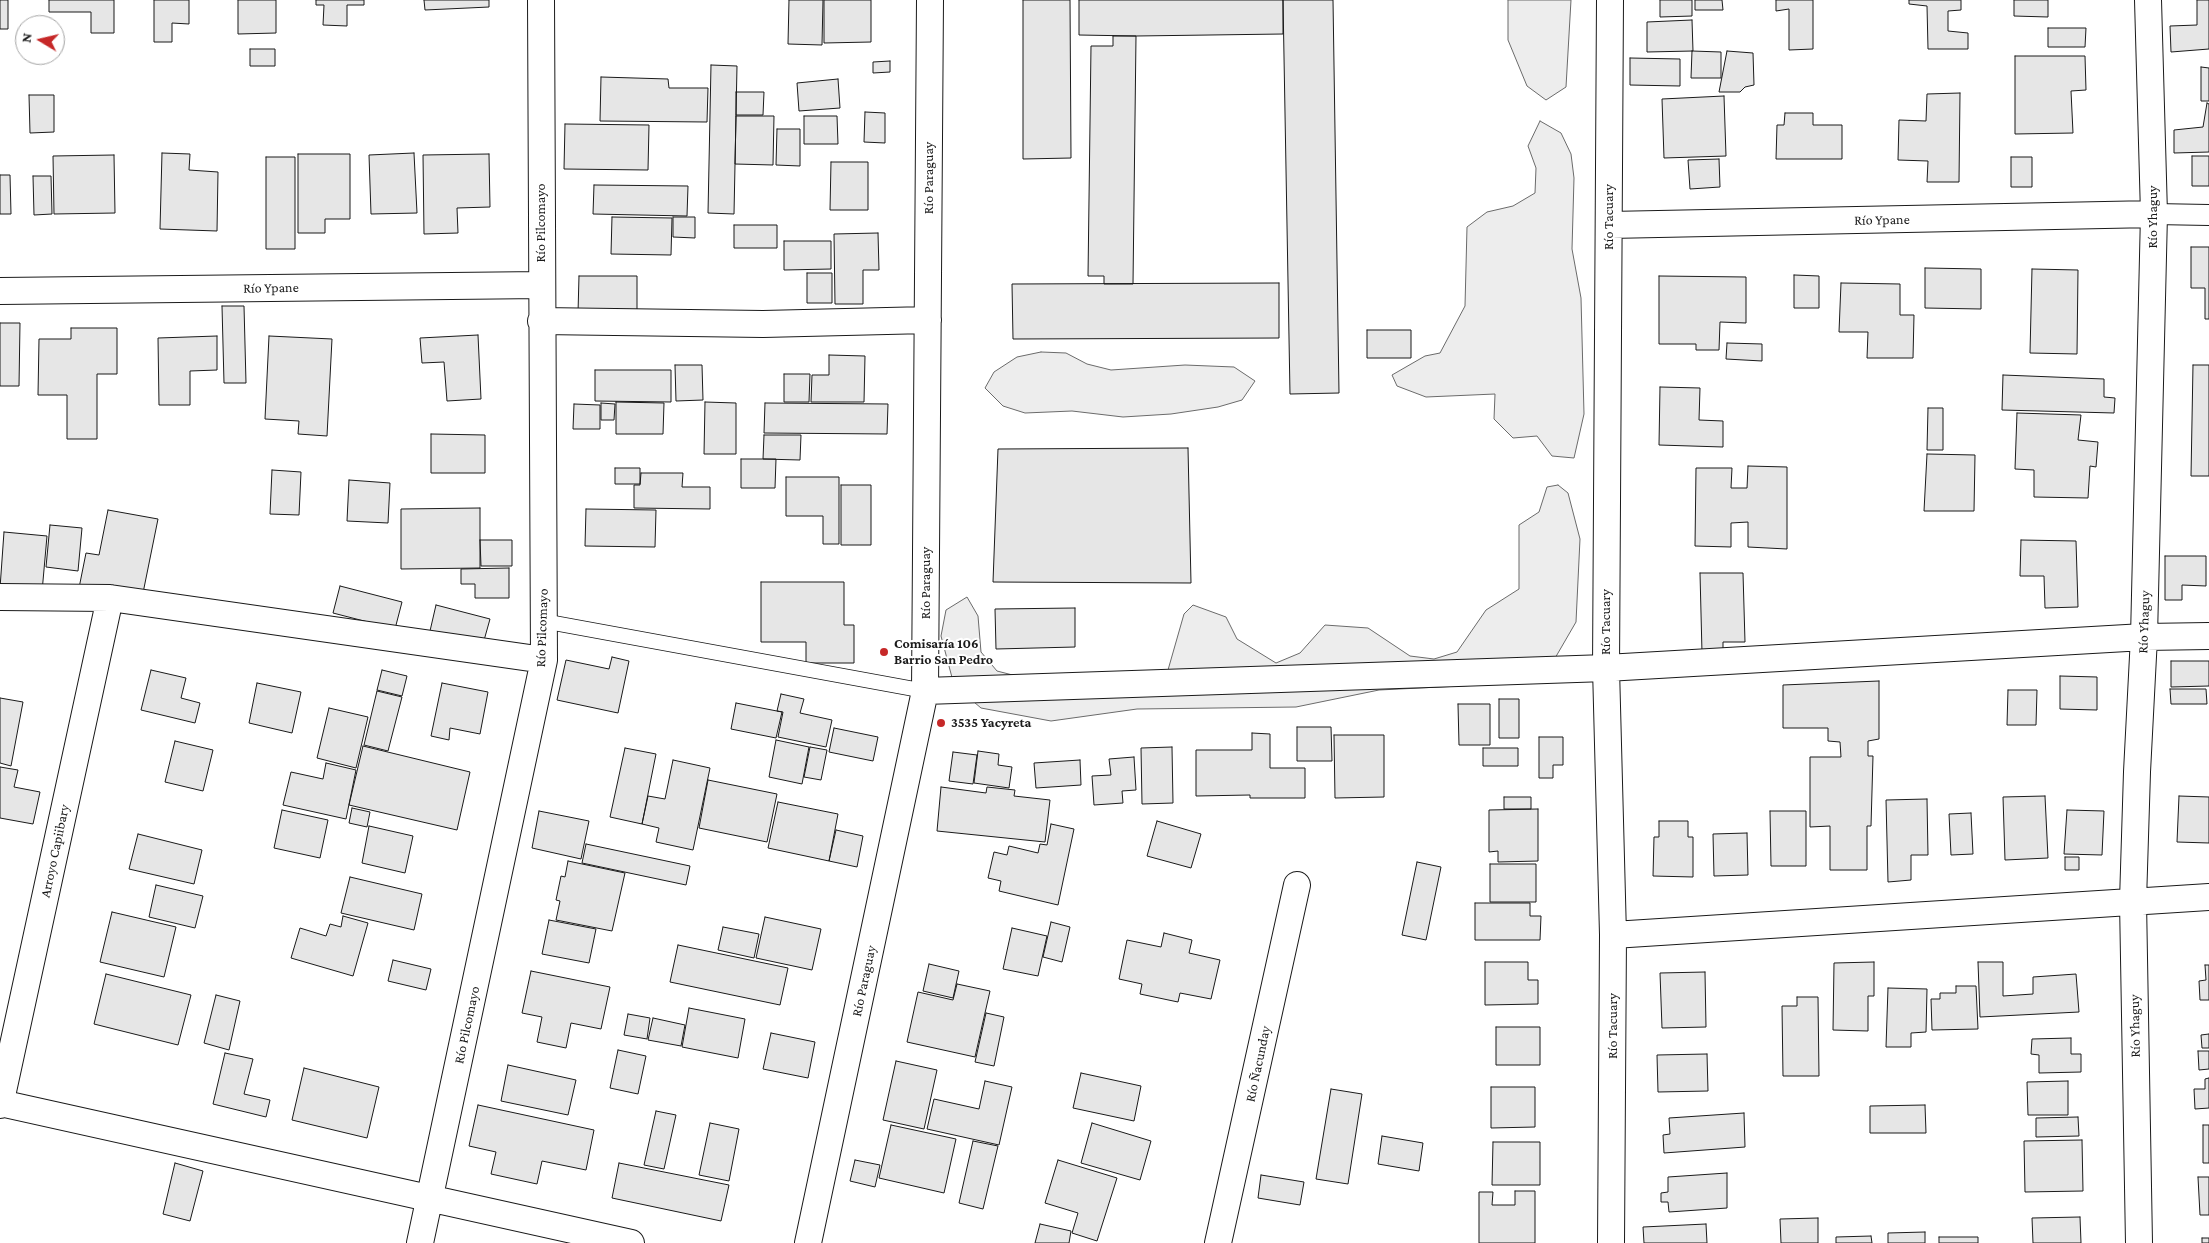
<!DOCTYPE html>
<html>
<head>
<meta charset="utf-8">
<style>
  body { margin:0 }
  #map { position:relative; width:2209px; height:1243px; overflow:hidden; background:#fff; font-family:"Crimson Pro",serif }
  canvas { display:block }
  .north { position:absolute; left:15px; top:15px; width:50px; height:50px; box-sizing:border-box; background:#fff; border:1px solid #a3a3a3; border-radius:50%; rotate:279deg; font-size:14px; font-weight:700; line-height:20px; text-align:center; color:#1a1a1a }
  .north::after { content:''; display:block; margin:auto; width:18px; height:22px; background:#c62828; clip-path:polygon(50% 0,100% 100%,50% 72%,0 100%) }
</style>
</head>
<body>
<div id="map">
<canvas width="2209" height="1243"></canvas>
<div class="north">N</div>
</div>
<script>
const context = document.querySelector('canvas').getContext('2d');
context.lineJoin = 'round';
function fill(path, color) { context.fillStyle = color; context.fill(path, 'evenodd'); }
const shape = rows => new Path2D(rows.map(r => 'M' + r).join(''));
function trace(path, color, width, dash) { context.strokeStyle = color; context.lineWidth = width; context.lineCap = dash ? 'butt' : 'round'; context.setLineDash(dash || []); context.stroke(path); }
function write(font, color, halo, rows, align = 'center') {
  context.font = font + ' "Crimson Pro",serif'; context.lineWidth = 4; context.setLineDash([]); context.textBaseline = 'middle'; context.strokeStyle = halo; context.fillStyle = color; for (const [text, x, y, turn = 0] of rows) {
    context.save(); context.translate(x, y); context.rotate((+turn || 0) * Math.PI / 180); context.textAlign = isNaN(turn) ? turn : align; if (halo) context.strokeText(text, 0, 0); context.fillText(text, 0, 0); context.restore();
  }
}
const built = shape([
  [1508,0,1571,0,1566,87,1546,100,1527,86,1508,40,1508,0],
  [1540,121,1561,133,1571,154,1574,178,1572,249,1581,298,1584,414,1574,458,1552,456,1537,436,1513,438,1494,419,1495,394,1426,397,1397,386,1392,375,1425,356,1440,353,1465,306,1467,227,1487,212,1513,206,1535,193,1536,168,1528,146,1540,121],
  [1041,352,1066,353,1087,364,1111,370,1185,365,1234,367,1255,381,1242,400,1218,407,1171,414,1123,417,1072,411,1025,413,1003,406,985,388,994,372,1017,357,1041,352],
  [1558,485,1568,493,1580,539,1576,622,1547,672,1501,684,1379,690,1296,707,1137,709,1051,721,981,708,954,685,941,636,946,610,967,597,978,616,981,652,997,671,1067,689,1166,677,1184,614,1193,605,1226,617,1237,639,1276,663,1300,653,1325,625,1368,628,1410,656,1434,659,1457,652,1486,610,1519,589,1519,525,1539,512,1547,487,1558,485]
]);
fill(built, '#ededed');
trace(built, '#6a6a6a', 1);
const building = shape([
  [0,0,8,0,8,29,0,29,0,0],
  [49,0,114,0,114,33,91,33,91,12,49,12,49,0],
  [154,0,189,0,189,24,172,23,172,42,154,42,154,0],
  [238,0,276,0,276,33,238,34,238,0],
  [316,0,364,0,364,5,347,5,347,26,323,25,324,5,316,5,316,0],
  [424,0,489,0,489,7,425,10,424,0],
  [789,0,823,0,822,45,788,44,789,0],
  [824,0,871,0,871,42,824,43,824,0],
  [1023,0,1070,0,1071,158,1023,159,1023,0],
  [1079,0,1283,0,1283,34,1136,36,1079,35,1079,0],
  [1283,0,1333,0,1339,393,1290,394,1283,0],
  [1660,0,1692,0,1692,16,1660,17,1660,0],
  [1695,0,1722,0,1723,10,1695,10,1695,0],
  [1776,0,1813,0,1813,49,1789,50,1789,9,1776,11,1776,0],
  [1909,0,1961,0,1961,10,1948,11,1948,31,1968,33,1968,49,1928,49,1927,6,1909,4,1909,0],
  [2014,0,2048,0,2048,17,2014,16,2014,0],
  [2197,0,2209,0,2209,49,2171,52,2170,26,2197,25,2197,0],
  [1692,20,1693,51,1647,52,1647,22,1692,20],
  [2048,28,2086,28,2085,47,2048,47,2048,28],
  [1113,36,1136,36,1133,284,1104,284,1104,276,1088,276,1091,46,1113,46,1113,36],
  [250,49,275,49,275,66,250,66,250,49],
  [1692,51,1721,52,1721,78,1691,78,1692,51],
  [1727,51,1753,53,1754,85,1745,87,1740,92,1719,92,1727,51],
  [2015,56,2085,56,2086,90,2071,91,2073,133,2015,134,2015,56],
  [1630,58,1680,59,1680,86,1630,85,1630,58],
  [890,61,890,72,873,73,873,62,890,61],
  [711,65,737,66,734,214,708,213,711,65],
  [2201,67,2209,68,2209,101,2201,101,2201,67],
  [601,77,668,79,669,88,708,88,707,122,600,121,601,77],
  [838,79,840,108,799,111,797,83,838,79],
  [736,92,764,92,763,115,736,115,736,92],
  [1960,93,1959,182,1927,182,1928,161,1898,160,1899,120,1926,121,1927,94,1960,93],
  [29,95,54,95,54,132,30,133,29,95],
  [1724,96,1726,156,1664,158,1662,99,1724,96],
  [2207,103,2209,104,2209,152,2174,153,2174,130,2203,127,2207,103],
  [865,112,885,113,885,143,864,142,865,112],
  [1785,113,1813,113,1813,125,1842,125,1842,159,1776,159,1777,125,1784,125,1785,113],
  [736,116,774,116,773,165,735,164,736,116],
  [804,116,837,116,838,144,804,144,804,116],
  [565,124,649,125,648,170,564,169,565,124],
  [777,129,800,129,800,166,776,165,777,129],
  [162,153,190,154,189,170,218,172,217,231,160,229,162,153],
  [414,153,417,213,371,214,369,155,414,153],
  [298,154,350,154,350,219,325,219,325,233,298,233,298,154],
  [489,154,490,207,457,208,458,233,424,234,423,155,489,154],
  [114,155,115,213,54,214,53,156,114,155],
  [2192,156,2209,156,2209,186,2192,186,2192,156],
  [266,157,295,157,295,249,266,249,266,157],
  [2011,157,2032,157,2032,187,2011,187,2011,157],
  [1719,159,1720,187,1690,189,1688,160,1719,159],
  [831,162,868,162,868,210,830,210,831,162],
  [0,175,10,175,11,214,0,214,0,175],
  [33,176,51,176,52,214,34,215,33,176],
  [594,185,688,186,687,216,593,214,594,185],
  [612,217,672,218,671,255,611,254,612,217],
  [673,217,695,217,695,238,673,237,673,217],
  [734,225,777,225,777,248,734,248,734,225],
  [878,233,879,270,863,270,863,304,835,304,834,234,878,233],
  [784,241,831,241,831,269,784,270,784,241],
  [2191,247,2209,247,2209,319,2205,319,2205,288,2191,288,2191,247],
  [1925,268,1981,269,1981,309,1925,308,1925,268],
  [2032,269,2078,270,2077,354,2030,353,2032,269],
  [807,273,832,273,832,303,807,303,807,273],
  [1794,275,1819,276,1819,308,1794,308,1794,275],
  [579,276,637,276,637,315,578,313,579,276],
  [1659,276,1746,277,1746,323,1720,322,1719,350,1696,350,1696,344,1659,344,1659,276],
  [1279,283,1279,338,1013,339,1012,284,1279,283],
  [1841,283,1900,284,1900,315,1914,315,1913,358,1867,358,1868,332,1839,332,1841,283],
  [222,306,244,306,246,383,224,383,222,306],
  [0,323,20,323,19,386,0,386,0,323],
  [71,328,117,328,117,374,97,374,97,439,67,439,67,395,38,395,39,339,71,339,71,328],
  [1367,330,1411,330,1411,358,1367,358,1367,330],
  [478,335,481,399,447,401,444,362,422,363,420,338,478,335],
  [217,336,217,370,190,371,190,405,159,405,158,338,217,336],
  [269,336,332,339,327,436,298,434,299,421,265,419,269,336],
  [1727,343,1762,344,1762,361,1726,359,1727,343],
  [829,355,865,356,864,402,811,402,812,375,829,375,829,355],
  [675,365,702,365,703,400,676,401,675,365],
  [2193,365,2209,365,2209,476,2191,476,2193,365],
  [595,370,671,370,671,402,595,401,595,370],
  [784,374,810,374,809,402,784,402,784,374],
  [2003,375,2104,379,2104,397,2115,398,2114,413,2002,410,2003,375],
  [1660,387,1700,388,1699,420,1723,421,1723,447,1659,445,1660,387],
  [616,402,664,403,663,434,616,434,616,402],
  [705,402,736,403,736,454,704,454,705,402],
  [601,403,615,404,614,420,601,420,601,403],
  [765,403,888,404,887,434,764,433,765,403],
  [574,404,600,405,600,429,573,429,574,404],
  [1928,408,1943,408,1943,450,1927,450,1928,408],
  [2017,413,2081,415,2078,440,2098,442,2096,467,2090,466,2088,498,2034,497,2034,470,2015,469,2017,413],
  [431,434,485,435,485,473,431,473,431,434],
  [764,435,801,435,800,460,763,459,764,435],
  [1188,448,1191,583,993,582,998,449,1188,448],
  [1927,454,1975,455,1974,511,1924,511,1927,454],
  [741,459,776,459,775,488,741,488,741,459],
  [1748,466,1787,467,1787,549,1748,547,1748,522,1731,523,1731,547,1695,546,1696,468,1732,468,1731,488,1747,488,1748,466],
  [615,468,640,468,640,484,615,484,615,468],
  [272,470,301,472,299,515,270,514,272,470],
  [641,473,683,473,682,487,710,487,710,509,634,508,634,485,640,485,641,473],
  [786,477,839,477,839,544,823,544,823,516,786,516,786,477],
  [349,480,390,483,388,523,347,521,349,480],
  [841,485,871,485,871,545,841,545,841,485],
  [480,508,480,568,401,569,401,509,480,508],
  [586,509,656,510,655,547,585,546,586,509],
  [108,510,158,519,143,593,79,588,86,553,99,555,108,510],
  [50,525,82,528,78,571,46,567,50,525],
  [4,532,47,536,42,592,0,588,4,532],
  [480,540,512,540,512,566,481,566,480,540],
  [2021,540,2076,541,2078,607,2045,608,2044,576,2020,576,2021,540],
  [2165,556,2206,556,2206,586,2182,585,2182,600,2165,600,2165,556],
  [509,568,509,598,475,598,475,584,461,584,461,569,509,568],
  [1700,573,1743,573,1745,642,1723,642,1723,652,1702,653,1700,573],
  [761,582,844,582,844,625,854,625,854,663,806,663,806,642,761,642,761,582],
  [340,586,402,602,395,629,333,613,340,586],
  [436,605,490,619,483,644,430,631,436,605],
  [1075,608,1075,647,996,649,995,609,1075,608],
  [612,657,629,661,618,713,557,700,566,660,609,669,612,657],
  [2171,661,2209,661,2209,686,2171,687,2171,661],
  [151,670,186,678,181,698,200,703,195,723,141,710,151,670],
  [382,670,407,676,402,696,377,690,382,670],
  [2060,676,2097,677,2097,710,2060,709,2060,676],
  [1879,681,1879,739,1868,741,1868,756,1873,756,1871,826,1867,826,1867,870,1830,870,1830,826,1810,827,1810,757,1841,757,1840,742,1828,741,1828,728,1783,728,1783,685,1879,681],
  [257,683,301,692,292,733,249,723,257,683],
  [442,683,488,692,480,734,450,728,449,740,431,736,442,683],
  [2170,689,2206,689,2207,704,2171,704,2170,689],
  [2008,690,2037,690,2036,725,2007,725,2008,690],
  [377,691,402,697,388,751,364,745,377,691],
  [781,694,804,699,800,713,832,720,826,747,778,737,783,712,777,711,781,694],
  [0,698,23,702,11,766,0,763,0,698],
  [1499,699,1519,699,1519,738,1499,738,1499,699],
  [736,703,782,712,776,738,731,729,736,703],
  [1458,704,1490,704,1490,745,1459,745,1458,704],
  [329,708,368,717,356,768,317,758,329,708],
  [1297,727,1331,727,1332,761,1297,761,1297,727],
  [834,728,878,737,873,761,829,752,834,728],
  [1252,733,1270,734,1270,768,1305,768,1305,798,1250,798,1250,795,1196,796,1196,750,1252,750,1252,733],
  [1334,735,1384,735,1384,797,1335,798,1334,735],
  [1539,737,1563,737,1563,765,1553,765,1553,778,1539,778,1539,737],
  [776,740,809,747,802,784,769,777,776,740],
  [175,741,213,750,203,791,165,782,175,741],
  [363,746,470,772,457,830,349,805,363,746],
  [810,747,827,750,821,780,804,777,810,747],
  [1172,747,1173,803,1142,804,1141,748,1172,747],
  [625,748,656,754,642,824,610,817,625,748],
  [1483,748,1518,748,1518,766,1483,766,1483,748],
  [978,751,999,754,998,765,1012,767,1009,788,974,783,978,751],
  [953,752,977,755,973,784,949,781,953,752],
  [1134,757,1136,790,1122,791,1123,803,1094,805,1092,776,1111,775,1109,759,1134,757],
  [673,760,710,768,693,850,656,842,659,828,642,824,648,796,665,799,673,760],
  [1080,760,1081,785,1036,788,1034,763,1080,760],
  [326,763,356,770,346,819,283,805,291,772,323,779,326,763],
  [0,767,18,770,14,787,40,792,33,824,0,818,0,767],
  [708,780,777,794,767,842,699,828,708,780],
  [941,787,986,793,987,787,1015,790,1014,796,1050,800,1045,842,937,831,941,787],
  [2045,796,2048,858,2005,860,2003,797,2045,796],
  [2179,796,2209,797,2209,843,2177,842,2179,796],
  [1504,797,1531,797,1531,809,1504,809,1504,797],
  [1927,799,1928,855,1911,855,1911,880,1888,882,1886,800,1927,799],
  [778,802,838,814,829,861,768,848,778,802],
  [352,808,370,812,367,827,349,823,352,808],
  [1538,809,1538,861,1498,862,1498,851,1489,852,1489,810,1538,809],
  [282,810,328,820,320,858,274,848,282,810],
  [2067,810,2104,811,2102,855,2064,854,2067,810],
  [539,811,589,821,581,859,532,848,539,811],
  [1770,811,1806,811,1806,866,1771,866,1770,811],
  [1971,813,1973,854,1951,855,1949,814,1971,813],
  [1157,821,1201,834,1191,868,1147,856,1157,821],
  [1659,821,1688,821,1688,837,1693,837,1693,877,1653,876,1654,837,1659,837,1659,821],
  [1051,824,1074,829,1058,905,999,891,1001,881,988,878,994,852,1007,855,1009,846,1038,853,1040,844,1047,845,1051,824],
  [369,826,413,836,405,873,362,863,369,826],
  [836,830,863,836,857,867,829,861,836,830],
  [1747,833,1748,875,1714,876,1713,834,1747,833],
  [138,834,202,850,194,884,129,869,138,834],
  [586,844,690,866,686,885,582,863,586,844],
  [2065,857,2079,857,2079,870,2065,870,2065,857],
  [568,861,625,873,612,931,556,920,560,901,556,900,561,876,565,877,568,861],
  [1417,862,1441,867,1426,940,1402,935,1417,862],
  [1490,864,1536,864,1536,902,1490,902,1490,864],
  [350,877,422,894,414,930,341,913,350,877],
  [156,885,203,896,195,928,149,917,156,885],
  [1475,903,1530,903,1530,916,1541,916,1540,940,1475,940,1475,903],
  [112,912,176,927,164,977,100,962,112,912],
  [343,916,368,923,353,976,291,958,300,928,326,936,330,924,341,927,343,916],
  [765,917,821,929,812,970,756,958,765,917],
  [549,920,596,929,589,963,542,954,549,920],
  [1051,922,1070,927,1062,962,1043,957,1051,922],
  [723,927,759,934,754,958,718,950,723,927],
  [1012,928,1047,936,1038,976,1003,969,1012,928],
  [1164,933,1192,940,1189,953,1220,960,1211,999,1180,993,1178,1002,1140,994,1142,984,1119,979,1127,940,1161,947,1164,933],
  [678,945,788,968,780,1005,670,982,678,945],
  [393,960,431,969,426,990,388,981,393,960],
  [1485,962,1528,962,1528,980,1538,980,1538,1004,1485,1005,1485,962],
  [1874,962,1874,996,1868,996,1868,1031,1833,1030,1834,963,1874,962],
  [1978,962,2003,962,2003,996,2033,994,2033,977,2076,974,2079,1012,1980,1017,1978,962],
  [929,964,959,971,953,998,923,991,929,964],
  [2205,965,2209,965,2209,1000,2200,1000,2199,981,2206,980,2205,965],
  [531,971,610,987,601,1029,571,1023,566,1048,537,1042,542,1017,522,1013,531,971],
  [1705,972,1706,1027,1662,1028,1660,973,1705,972],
  [106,974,191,995,178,1045,94,1024,106,974],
  [957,984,990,991,975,1057,907,1042,918,992,953,1000,957,984],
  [1956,986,1976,986,1978,1029,1932,1030,1931,999,1940,999,1940,993,1956,993,1956,986],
  [1888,988,1927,989,1926,1032,1911,1033,1911,1047,1886,1047,1888,988],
  [216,995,240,1001,229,1050,204,1043,216,995],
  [1797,997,1818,997,1819,1076,1783,1076,1782,1006,1797,1006,1797,997],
  [689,1008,745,1019,738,1058,682,1047,689,1008],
  [986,1013,1004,1017,994,1066,975,1062,986,1013],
  [628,1014,650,1018,647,1039,624,1035,628,1014],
  [653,1018,685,1025,681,1046,648,1040,653,1018],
  [1496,1027,1540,1027,1540,1065,1496,1065,1496,1027],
  [771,1033,815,1042,808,1078,763,1069,771,1033],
  [2209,1034,2209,1048,2202,1048,2201,1035,2209,1034],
  [2071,1038,2071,1054,2081,1054,2081,1072,2039,1073,2039,1055,2031,1054,2032,1039,2071,1038],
  [618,1050,646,1056,638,1094,610,1088,618,1050],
  [2198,1051,2209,1051,2209,1069,2199,1070,2198,1051],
  [225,1053,253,1059,244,1094,270,1100,266,1117,213,1104,225,1053],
  [1707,1054,1708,1091,1658,1092,1657,1055,1707,1054],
  [896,1061,937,1070,924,1129,883,1120,896,1061],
  [508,1065,576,1080,568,1115,501,1101,508,1065],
  [304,1068,379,1087,367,1138,292,1120,304,1068],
  [1081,1073,1141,1086,1134,1121,1073,1108,1081,1073],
  [2209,1078,2209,1108,2195,1109,2194,1089,2205,1089,2205,1079,2209,1078],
  [985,1081,1012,1087,999,1145,927,1129,934,1099,979,1109,985,1081],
  [2068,1081,2068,1115,2028,1115,2027,1082,2068,1081],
  [1491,1087,1535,1087,1535,1127,1491,1128,1491,1087],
  [1331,1089,1362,1094,1348,1184,1316,1179,1331,1089],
  [478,1105,594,1130,586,1170,542,1161,537,1184,491,1174,496,1152,469,1146,478,1105],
  [1925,1105,1926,1133,1870,1133,1870,1106,1925,1105],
  [656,1111,676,1115,664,1169,644,1165,656,1111],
  [1744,1113,1745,1147,1664,1153,1663,1135,1670,1134,1669,1118,1744,1113],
  [2078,1117,2079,1136,2036,1137,2036,1118,2078,1117],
  [710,1123,739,1129,729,1181,699,1175,710,1123],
  [1092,1123,1151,1141,1140,1180,1081,1163,1092,1123],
  [891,1125,956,1139,944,1193,879,1178,891,1125],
  [2203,1125,2209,1125,2209,1163,2203,1163,2203,1125],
  [1382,1136,1423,1143,1419,1171,1378,1164,1382,1136],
  [2082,1140,2083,1191,2025,1192,2024,1141,2082,1140],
  [973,1141,998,1146,983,1209,959,1203,973,1141],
  [1493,1142,1540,1142,1540,1185,1492,1185,1493,1142],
  [855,1160,880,1165,875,1187,850,1181,855,1160],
  [1058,1160,1117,1178,1097,1241,1072,1233,1078,1213,1045,1203,1058,1160],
  [175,1163,203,1171,190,1221,163,1214,175,1163],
  [619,1163,729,1185,721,1221,612,1198,619,1163],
  [1727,1173,1727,1208,1669,1212,1668,1202,1661,1202,1661,1193,1668,1192,1668,1177,1727,1173],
  [1261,1175,1304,1182,1300,1205,1258,1198,1261,1175],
  [2198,1177,2209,1177,2209,1215,2200,1215,2198,1177],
  [1515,1191,1535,1191,1535,1243,1479,1243,1479,1192,1493,1192,1492,1205,1515,1205,1515,1191],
  [2080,1217,2081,1243,2033,1243,2032,1218,2080,1217],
  [1818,1218,1818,1243,1781,1243,1780,1219,1818,1218],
  [1040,1224,1071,1231,1069,1243,1035,1243,1040,1224],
  [1706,1224,1707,1243,1644,1243,1643,1227,1706,1224],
  [1925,1232,1925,1243,1888,1243,1888,1233,1925,1232],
  [1871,1236,1872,1243,1836,1243,1836,1237,1871,1236],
  [1939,1237,1978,1237,1978,1243,1939,1243,1939,1237],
  [2202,1238,2209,1238,2209,1243,2202,1243,2202,1238]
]);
fill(building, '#e6e6e6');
trace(building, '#1a1a1a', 1);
const service = shape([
  [543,621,925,691]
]);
const pedestrian = shape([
  [2154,214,2209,215]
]);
const minor = shape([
  [1610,0,1606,668,1613,935,1611,1243],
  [1609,225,2154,214],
  [0,291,541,285],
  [541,321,763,324,928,320],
  [0,597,110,598,544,660],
  [925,691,1606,668,2144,637,2209,636],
  [1613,935,2209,897],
  [0,1103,631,1243],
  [0,1105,110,598],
  [420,1243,544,660,541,0],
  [808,1243,925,691,930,0],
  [1218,1243,1297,885],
  [2139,1243,2133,901,2137,772,2144,637,2154,214,2148,0]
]);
trace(service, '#1a1a1a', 16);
trace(pedestrian, '#1a1a1a', 22);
trace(minor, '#1a1a1a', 28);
trace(service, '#fff', 14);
trace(pedestrian, '#fff', 20);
trace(minor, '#fff', 26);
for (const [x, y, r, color] of [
  [884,652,5,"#c62828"],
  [941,723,5,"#c62828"]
]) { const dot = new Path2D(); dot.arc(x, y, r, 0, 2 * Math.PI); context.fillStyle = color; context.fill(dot); trace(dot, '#fff', 2); }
write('14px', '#1a1a1a', '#fff', [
  ["Río Paraguay",929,178,-90],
  ["Río Tacuary",1609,217,-90],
  ["Río Yhaguy",2153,217,-90],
  ["Río Ypane",1882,220,-1],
  ["Río Pilcomayo",541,223,-90],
  ["Río Ypane",271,288,-1],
  ["Río Paraguay",926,583,-90],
  ["Río Tacuary",1606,622,-90],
  ["Río Yhaguy",2144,622,-88],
  ["Río Pilcomayo",542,628,-88],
  ["Arroyo Capiibary",55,851,-78],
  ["Río Paraguay",864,981,-78],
  ["Río Pilcomayo",467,1025,-78],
  ["Río Tacuary",1613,1026,-90],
  ["Río Yhaguy",2135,1026,-91],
  ["Río Ñacunday",1258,1064,-78]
]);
write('bold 14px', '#1a1a1a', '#fff', [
  ["Comisaría 106",894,644],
  ["Barrio San Pedro",894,660],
  ["3535 Yacyreta",951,723]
], 'left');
</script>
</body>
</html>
